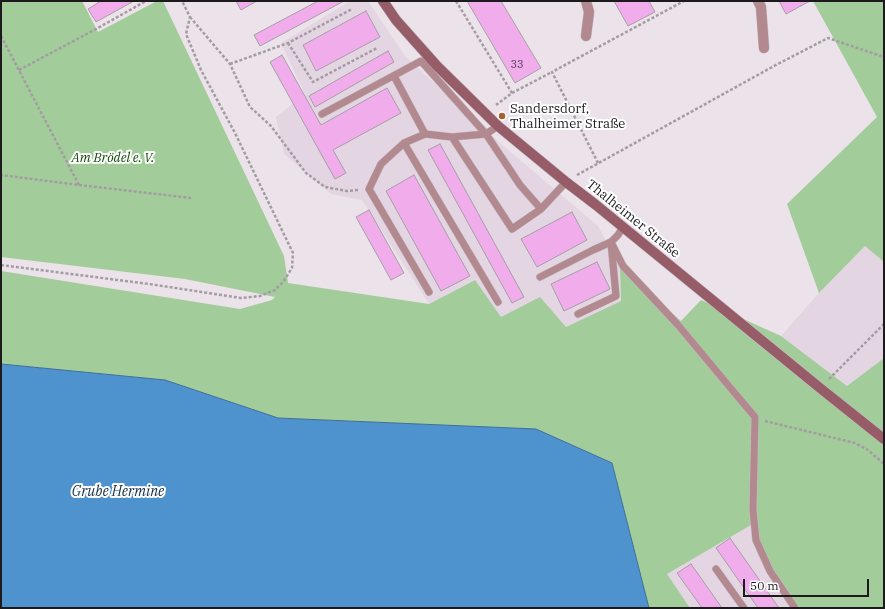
<!DOCTYPE html>
<html>
<head>
<meta charset="utf-8">
<style>
  body { margin:0 }
  #map { position:relative; width:885px; height:609px; overflow:hidden; background:#ebe2ea; font-family:"IBM Plex Serif",serif }
  canvas { display:block }
  .frame { position:absolute; inset:0; border:2px solid #1d1a1d; pointer-events:none }
  .scale { position:absolute; left:743px; top:579px; width:126px; height:18px; box-sizing:border-box; border:2px solid #1d1a1d; border-top:0; padding-left:5px; font-size:12px; line-height:14px; white-space:nowrap; color:#1d1a1d; -webkit-text-stroke:3px #fff; paint-order:stroke }
</style>
</head>
<body>
<div id="map">
<canvas width="885" height="609"></canvas>
<div class="frame"></div>
<div class="scale">50 m</div>
</div>
<script>
const context = document.querySelector('canvas').getContext('2d');
context.lineJoin = 'round';
function fill(path, color) { context.fillStyle = color; context.fill(path, 'evenodd'); }
const shape = rows => new Path2D(rows.map(r => 'M' + r).join(''));
function trace(path, color, width, dash) { context.strokeStyle = color; context.lineWidth = width; context.lineCap = dash ? 'butt' : 'round'; context.setLineDash(dash || []); context.stroke(path); }
function write(font, color, halo, rows, align = 'center') {
  context.font = font + ' "IBM Plex Serif",serif'; context.lineWidth = 4; context.setLineDash([]); context.textBaseline = 'middle'; context.strokeStyle = halo; context.fillStyle = color; for (const [text, x, y, turn = 0] of rows) {
    context.save(); context.translate(x, y); context.rotate((+turn || 0) * Math.PI / 180); context.textAlign = isNaN(turn) ? turn : align; if (halo) context.strokeText(text, 0, 0); context.fillText(text, 0, 0); context.restore();
  }
}
fill(shape([
  [350,1,368,1,405,56,486,131,598,226,620,268,621,301,566,327,501,317,474,280,429,304,362,200,331,194,284,154,276,117,305,94,281,43],
  [865,246,884,262,884,358,847,386,781,336,819,293],
  [751,525,771,569,798,608,690,608,666,574]
]), '#e4d5e3');
fill(shape([
  [1,1,82,1,98,32,157,1,163,1,284,256,288,283,429,304,475,280,501,317,540,297,566,327,621,301,620,268,681,321,701,300,781,336,847,386,884,358,884,608,798,608,771,569,751,525,667,574,690,608,649,608,612,463,536,429,278,418,165,380,1,364,1,271,240,309,272,300,275,297,185,279,1,257],
  [813,1,884,1,884,262,865,246,819,293,787,204,877,117]
]), '#a3cc9b');
const water = shape([
  [1,364,165,380,278,418,536,429,612,463,649,608,1,608,1,364]
]);
fill(water, '#4e92ce');
trace(water, '#3f6e99', 1);
const building = shape([
  [101,1,134,1,96,22,88,9,101,1],
  [236,1,257,1,241,10,236,1],
  [318,1,344,1,260,46,254,35,318,1],
  [467,1,501,1,541,68,515,83,467,1],
  [614,1,649,1,655,12,628,26,614,1],
  [779,1,810,1,786,14,779,1],
  [366,11,380,37,316,71,303,45,366,11],
  [388,51,394,62,315,107,309,96,388,51],
  [282,55,321,125,387,88,401,113,333,150,346,173,335,179,270,62,282,55],
  [440,144,524,297,512,303,428,150,440,144],
  [414,175,470,276,441,291,386,191,414,175],
  [369,210,404,273,391,280,356,217,369,210],
  [572,212,587,240,537,267,521,239,572,212],
  [597,262,610,289,564,311,551,284,597,262],
  [730,538,779,608,758,608,716,548,730,538],
  [691,564,722,608,702,608,677,573,691,564]
]);
fill(building, '#f0aceb');
trace(building, '#a79fa6', 1);
const lane = shape([
  [394,76,425,134],
  [322,114,421,61,486,134,520,185,541,209],
  [452,137,512,229,541,209,566,182],
  [404,143,498,302],
  [623,227,618,235,611,242,623,266,678,325,733,391,755,417,753,510,756,540,770,571,795,608],
  [540,277,593,250,611,242,616,296,578,314],
  [429,292,369,189,381,164,404,143,425,134,452,137,486,134,498,126],
  [716,569,744,608]
]);
const street = shape([
  [586,1,589,12,586,36],
  [758,1,761,7,764,48]
]);
const secondary = shape([
  [383,1,396,20,437,66,498,126,566,182,596,205,820,388,884,439]
]);
trace(lane, '#c6bec5', 8);
trace(street, '#c6bec5', 11);
trace(secondary, '#c6bec5', 11);
trace(shape([
  [456,1,512,93],
  [190,17,230,64,250,107,271,126,306,173,325,187,347,191,359,190],
  [1,36,79,185,1,175],
  [288,43,313,82,377,48],
  [230,64,288,43,352,9],
  [19,70,96,29,146,1],
  [496,105,512,93,552,72],
  [598,163,552,72,684,1],
  [577,175,774,66,828,38,884,57],
  [79,185,191,198],
  [1,265,149,284,241,298,260,296,275,290,283,282,292,268,293,253,235,133,201,70,186,34,190,17,182,1],
  [829,379,884,324],
  [765,421,855,443,868,450,884,464]
]), '#a39ca2', 2.5, [3, 2]);
trace(lane, '#b2898f', 7);
trace(street, '#b2898f', 10);
trace(secondary, '#965c67', 10);
for (const [x, y, r, color] of [
  [502,116,4,"#a3622e"]
]) { const dot = new Path2D(); dot.arc(x, y, r, 0, 2 * Math.PI); context.fillStyle = color; context.fill(dot); trace(dot, '#fff', 1.5); }
write('11px', '#523e50', null, [
  ["33",517,65]
]);
write('13px', '#1d1a1d', '#fff', [
  ["Sandersdorf,",510,109],
  ["Thalheimer Straße",510,124]
], 'left');
write('italic 13px', '#0e4800', '#fff', [
  ["Am Brödel e. V.",113,158]
]);
write('13px', '#1d1a1d', '#fff', [
  ["Thalheimer Straße",633,219,39]
]);
write('italic 14px', '#133049', '#fff', [
  ["Grube Hermine",118,492]
]);
</script>
</body>
</html>
